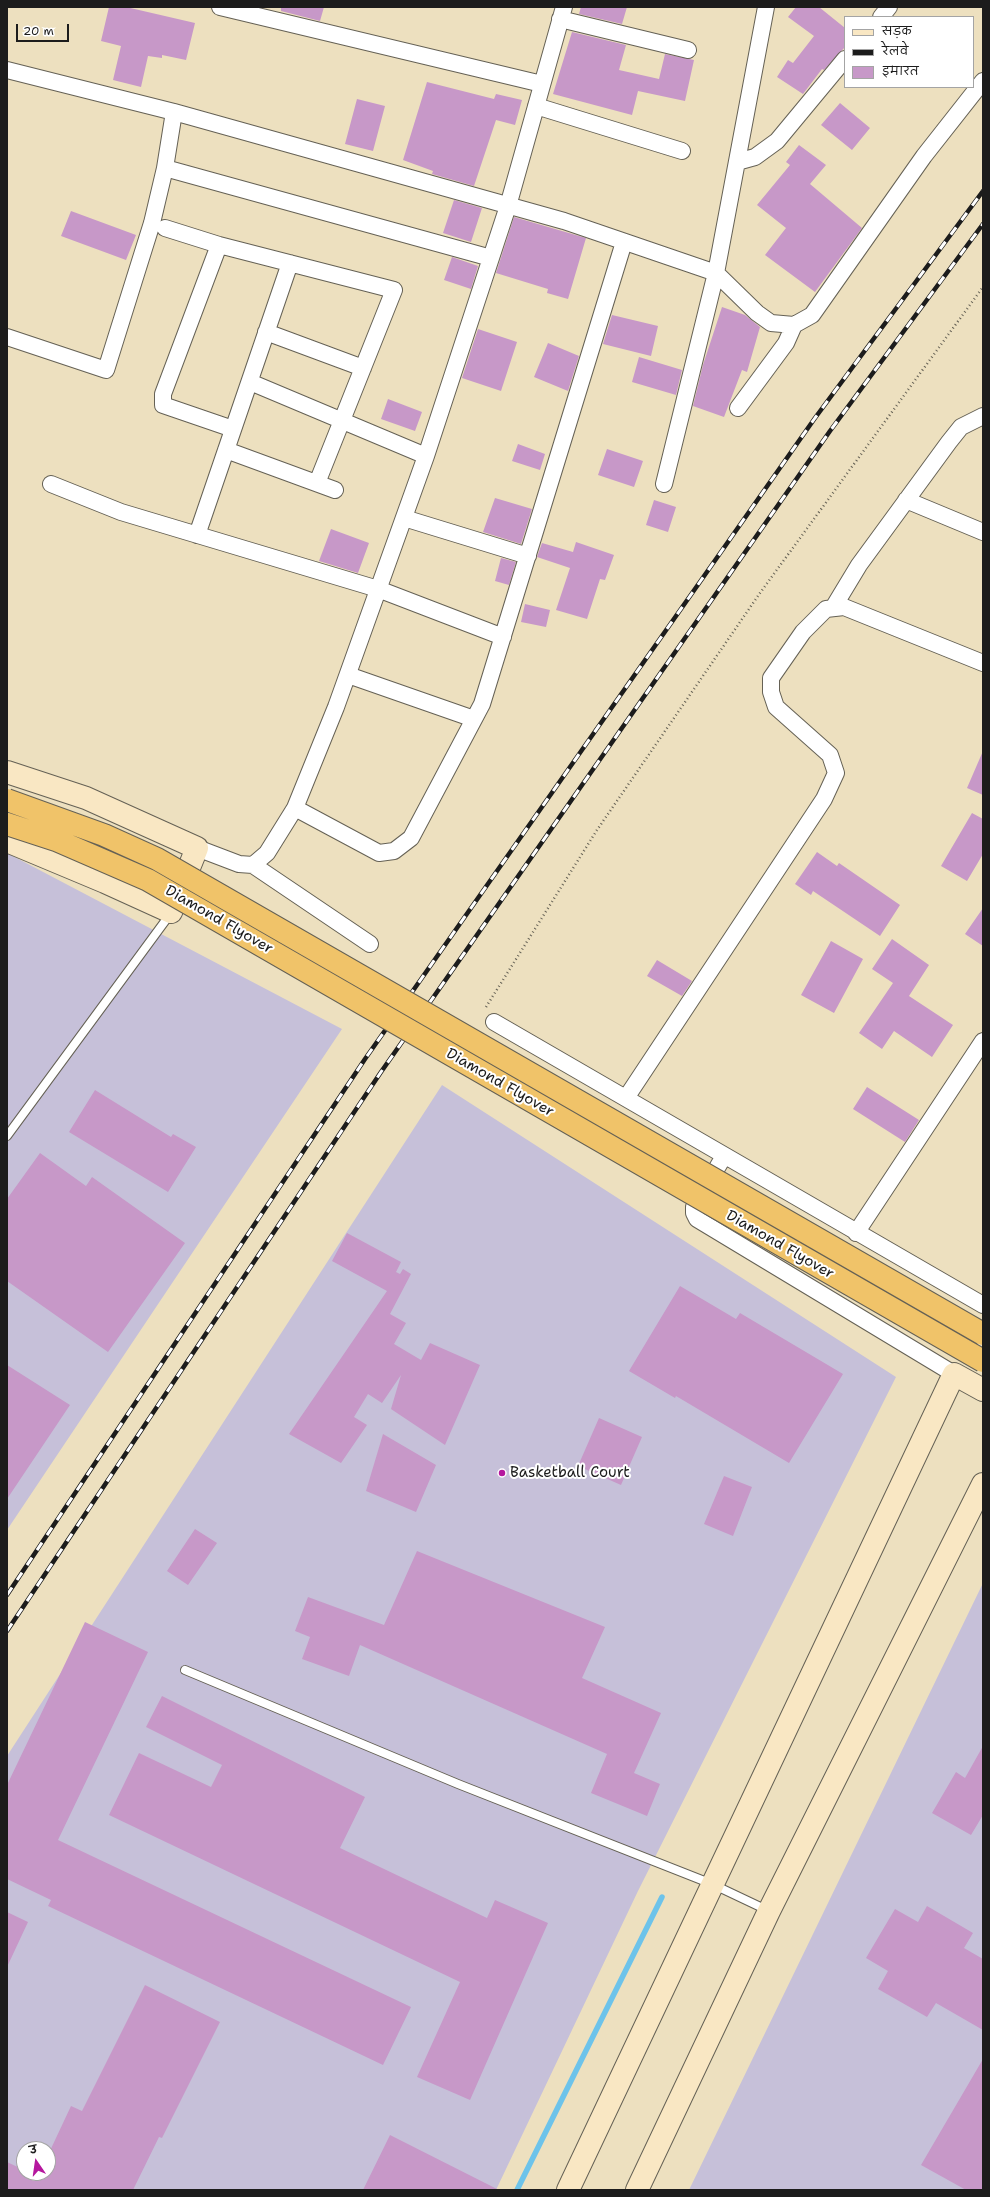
<!DOCTYPE html>
<html>
<head>
<meta charset="utf-8">
<style>
  body { margin:0 }
  #map { position:relative; width:990px; height:2197px; overflow:hidden; background:#ede0bf; font-family:"Shantell Sans","Playpen Sans Deva",sans-serif }
  canvas { display:block }
  .frame { position:absolute; inset:0; border:8px solid #1c1c1c; pointer-events:none }
  .legend { position:absolute; left:844px; top:16px; width:130px; height:72px; box-sizing:border-box; background:#fff; border:1px solid #a4a4a4; margin:0; padding:5px 7px; list-style:none; font-size:12px; color:#1c1c1c }
  .legend li { display:flex; align-items:center; gap:8px; height:20px }
  .legend b { width:20px; border:1px solid #a4a4a4 }
  .north { position:absolute; left:16px; top:2141px; width:40px; height:40px; box-sizing:border-box; background:#fff; border:1px solid #a4a4a4; border-radius:50%; rotate:347deg; font-size:11px; font-weight:700; line-height:16px; text-align:center; color:#1c1c1c }
  .north::after { content:''; display:block; margin:auto; width:14px; height:18px; background:#b5179e; clip-path:polygon(50% 0,100% 100%,50% 72%,0 100%) }
  .scale { position:absolute; left:16px; top:24px; width:53px; height:18px; box-sizing:border-box; border:2px solid #1c1c1c; border-top:0; padding-left:5px; font-size:12px; line-height:14px; white-space:nowrap; color:#1c1c1c; -webkit-text-stroke:3px #fff; paint-order:stroke }
</style>
</head>
<body>
<div id="map">
<canvas width="990" height="2197"></canvas>
<div class="frame"></div>
<ul class="legend">
<li><b style="height:5px;background:#f9e7c3"></b>सड़क</li>
<li><b style="height:5px;background:#1c1c1c"></b>रेलवे</li>
<li><b style="height:11px;background:#c798c8"></b>इमारत</li>
</ul>
<div class="north">उ</div>
<div class="scale">20 m</div>
</div>
<script>
const context = document.querySelector('canvas').getContext('2d');
context.lineJoin = 'round';
function fill(path, color) { context.fillStyle = color; context.fill(path, 'evenodd'); }
const shape = rows => new Path2D(rows.map(r => 'M' + r).join(''));
function trace(path, color, width, dash) { context.strokeStyle = color; context.lineWidth = width; context.lineCap = dash ? 'butt' : 'round'; context.setLineDash(dash || []); context.stroke(path); }
function write(font, color, halo, rows, align = 'center') {
  context.font = font + ' "Shantell Sans",sans-serif'; context.lineWidth = 4; context.setLineDash([]); context.textBaseline = 'middle'; context.strokeStyle = halo; context.fillStyle = color; for (const [text, x, y, turn = 0] of rows) {
    context.save(); context.translate(x, y); context.rotate((+turn || 0) * Math.PI / 180); context.textAlign = isNaN(turn) ? turn : align; if (halo) context.strokeText(text, 0, 0); context.fillText(text, 0, 0); context.restore();
  }
}
fill(shape([
  [7,853,342,1029,7,1530],
  [442,1085,896,1377,638,1891,496,2190,7,2190,7,1756],
  [24,2149,48,2149,48,2173,24,2173],
  [983,1583,983,2190,689,2190]
]), '#c6c0d9');
trace(shape([
  [517,2190,662,1897]
]), '#6dc3ea', 5.5);
fill(shape([
  [109,7,126,7,195,23,186,60,162,55,162,58,148,56,141,87,113,80,121,46,101,41],
  [281,7,324,7,320,21,281,11],
  [581,7,627,7,622,24,579,14],
  [796,7,819,7,845,28,845,47,824,70,822,69,803,94,777,77,788,60,793,63,814,36,788,17],
  [572,32,626,45,619,70,659,79,665,54,694,60,685,101,638,91,632,115,553,94],
  [427,82,494,99,496,94,522,100,515,125,496,120,474,186,432,174,433,171,403,160],
  [357,99,385,106,373,151,345,144],
  [840,103,870,128,852,150,821,125],
  [799,145,826,165,810,184,862,228,815,292,765,255,786,228,757,205,790,165,786,162],
  [454,200,482,208,471,242,443,233],
  [71,211,136,235,126,260,61,236],
  [514,217,586,238,568,299,547,293,548,289,496,273],
  [452,257,478,266,471,289,444,280],
  [722,307,745,315,760,327,747,372,742,370,724,417,693,406,703,365],
  [612,315,658,326,651,356,603,344],
  [478,329,517,342,501,391,462,378],
  [548,343,579,356,568,391,534,377],
  [639,357,682,370,676,395,632,382],
  [388,399,422,412,415,431,381,419],
  [518,444,545,454,540,470,512,461],
  [607,449,643,461,634,487,598,475],
  [495,498,532,509,521,544,483,532],
  [654,500,676,507,668,532,646,525],
  [331,529,369,543,358,573,319,561],
  [576,542,614,555,605,580,600,579,587,619,556,610,570,568,537,557,542,543,573,552],
  [501,558,516,562,509,585,495,581],
  [525,604,550,610,546,627,521,622],
  [983,751,983,795,967,788],
  [972,813,983,819,983,854,967,881,941,866],
  [817,852,837,866,839,863,900,905,880,936,813,891,811,895,795,884],
  [983,908,983,946,965,934],
  [892,939,929,965,909,996,953,1025,932,1057,894,1031,882,1049,859,1033,893,983,872,969],
  [831,941,863,959,834,1013,801,995],
  [657,960,692,981,682,996,647,976],
  [867,1087,919,1120,905,1142,853,1109],
  [95,1090,171,1137,173,1134,196,1147,168,1192,69,1132],
  [40,1153,86,1186,92,1177,185,1243,108,1352,7,1281,7,1199],
  [347,1233,401,1262,396,1272,400,1274,403,1269,411,1274,390,1314,406,1323,394,1344,421,1360,430,1343,480,1365,445,1445,391,1409,401,1375,382,1403,368,1394,354,1417,367,1425,341,1463,289,1434,387,1291,332,1261],
  [680,1286,736,1319,740,1313,843,1374,789,1463,676,1396,675,1398,629,1371],
  [7,1365,70,1405,7,1499],
  [599,1418,642,1437,621,1485,578,1466],
  [383,1434,436,1465,416,1512,366,1491],
  [724,1476,752,1487,733,1536,704,1524],
  [195,1529,217,1543,188,1585,167,1571],
  [417,1551,605,1627,582,1678,661,1713,634,1773,660,1784,647,1816,591,1793,607,1754,360,1645,349,1676,302,1659,310,1637,295,1631,308,1597,384,1625],
  [85,1622,148,1652,58,1840,411,2007,383,2065,48,1906,51,1900,7,1879,7,1785],
  [162,1696,365,1797,340,1848,487,1918,495,1900,548,1923,470,2100,417,2077,460,1982,109,1815,139,1753,211,1787,222,1765,146,1727],
  [983,1746,983,1815,971,1835,932,1813,956,1772,965,1778],
  [927,1906,973,1933,964,1948,983,1959,983,2030,936,2003,927,2017,878,1989,888,1971,866,1958,895,1909,918,1922],
  [7,1912,28,1922,7,1967],
  [145,1985,220,2022,162,2138,159,2137,133,2190,7,2190,7,2162,24,2170,24,2173,48,2173,48,2155,71,2106,82,2111],
  [983,2059,983,2190,966,2190,921,2165],
  [390,2135,499,2190,363,2190]
]), '#c798c8');
const lane = shape([
  [7,1136,171,913],
  [185,1670,458,1784,712,1884,769,1911]
]);
const street = shape([
  [220,7,542,84],
  [881,17,889,7],
  [560,19,688,50],
  [7,70,174,112,564,221,716,273,757,313,771,323,794,325,812,315,924,156,983,81],
  [536,106,682,151],
  [737,162,755,157,777,141,845,59],
  [165,168,491,258],
  [165,228,219,245,394,290,317,483],
  [219,245,163,394,163,405,233,429],
  [266,332,363,368],
  [7,337,106,370,152,223,165,168,174,112],
  [250,382,426,456],
  [738,408,786,343,794,325],
  [226,450,335,490],
  [51,484,121,512,378,589,503,637],
  [664,484,716,273,766,7],
  [906,500,983,532],
  [404,518,528,556],
  [197,535,290,263],
  [833,608,859,565,949,442,961,427,983,416],
  [348,675,474,719],
  [295,808,379,853,394,851,411,838,482,704,624,242],
  [197,848,239,864,253,865,267,853,295,808,336,707,426,456,508,206,564,7],
  [253,865,370,944],
  [494,1022,983,1305],
  [626,1098,824,799,836,773,830,755,776,707,771,692,771,678,803,632,826,609,844,607,983,663],
  [724,1156,694,1207,694,1213,697,1219,954,1374],
  [856,1233,983,1041]
]);
const secondary = shape([
  [7,772,86,798,197,848,171,912,105,882,7,841],
  [568,2190,954,1374,983,1390],
  [637,2190,769,1911,983,1484]
]);
trace(lane, '#656155', 10);
trace(street, '#656155', 18);
trace(secondary, '#656155', 24);
trace(shape([
  [486,1007,597,830,760,593,983,287]
]), '#656155', 2.5, [1, 3]);
trace(lane, '#fff', 8);
trace(street, '#fff', 16);
trace(secondary, '#f9e7c3', 22);
const rail = shape([
  [7,1595,365,1059,815,418,983,191],
  [7,1631,381,1072,830,431,983,224]
]);
trace(rail, '#1c1c1c', 4.5);
trace(rail, '#fff', 3, [9]);
const highwayBridge = shape([
  [7,800,104,835,157,859,983,1334],
  [7,824,56,840,148,880,983,1361]
]);
trace(highwayBridge, '#656155', 24, []);
trace(highwayBridge, '#f0c369', 22);
for (const [x, y, r, color] of [
  [502,1473,4,"#b5179e"]
]) { const dot = new Path2D(); dot.arc(x, y, r, 0, 2 * Math.PI); context.fillStyle = color; context.fill(dot); trace(dot, '#fff', 1.5); }
write('15px', '#1c1c1c', '#fff', [
  ["Diamond Flyover",219,920,30],
  ["Diamond Flyover",500,1083,30],
  ["Diamond Flyover",780,1245,30]
]);
write('15px', '#1c1c1c', '#fff', [
  ["Basketball Court",510,1473]
], 'left');
</script>
</body>
</html>
